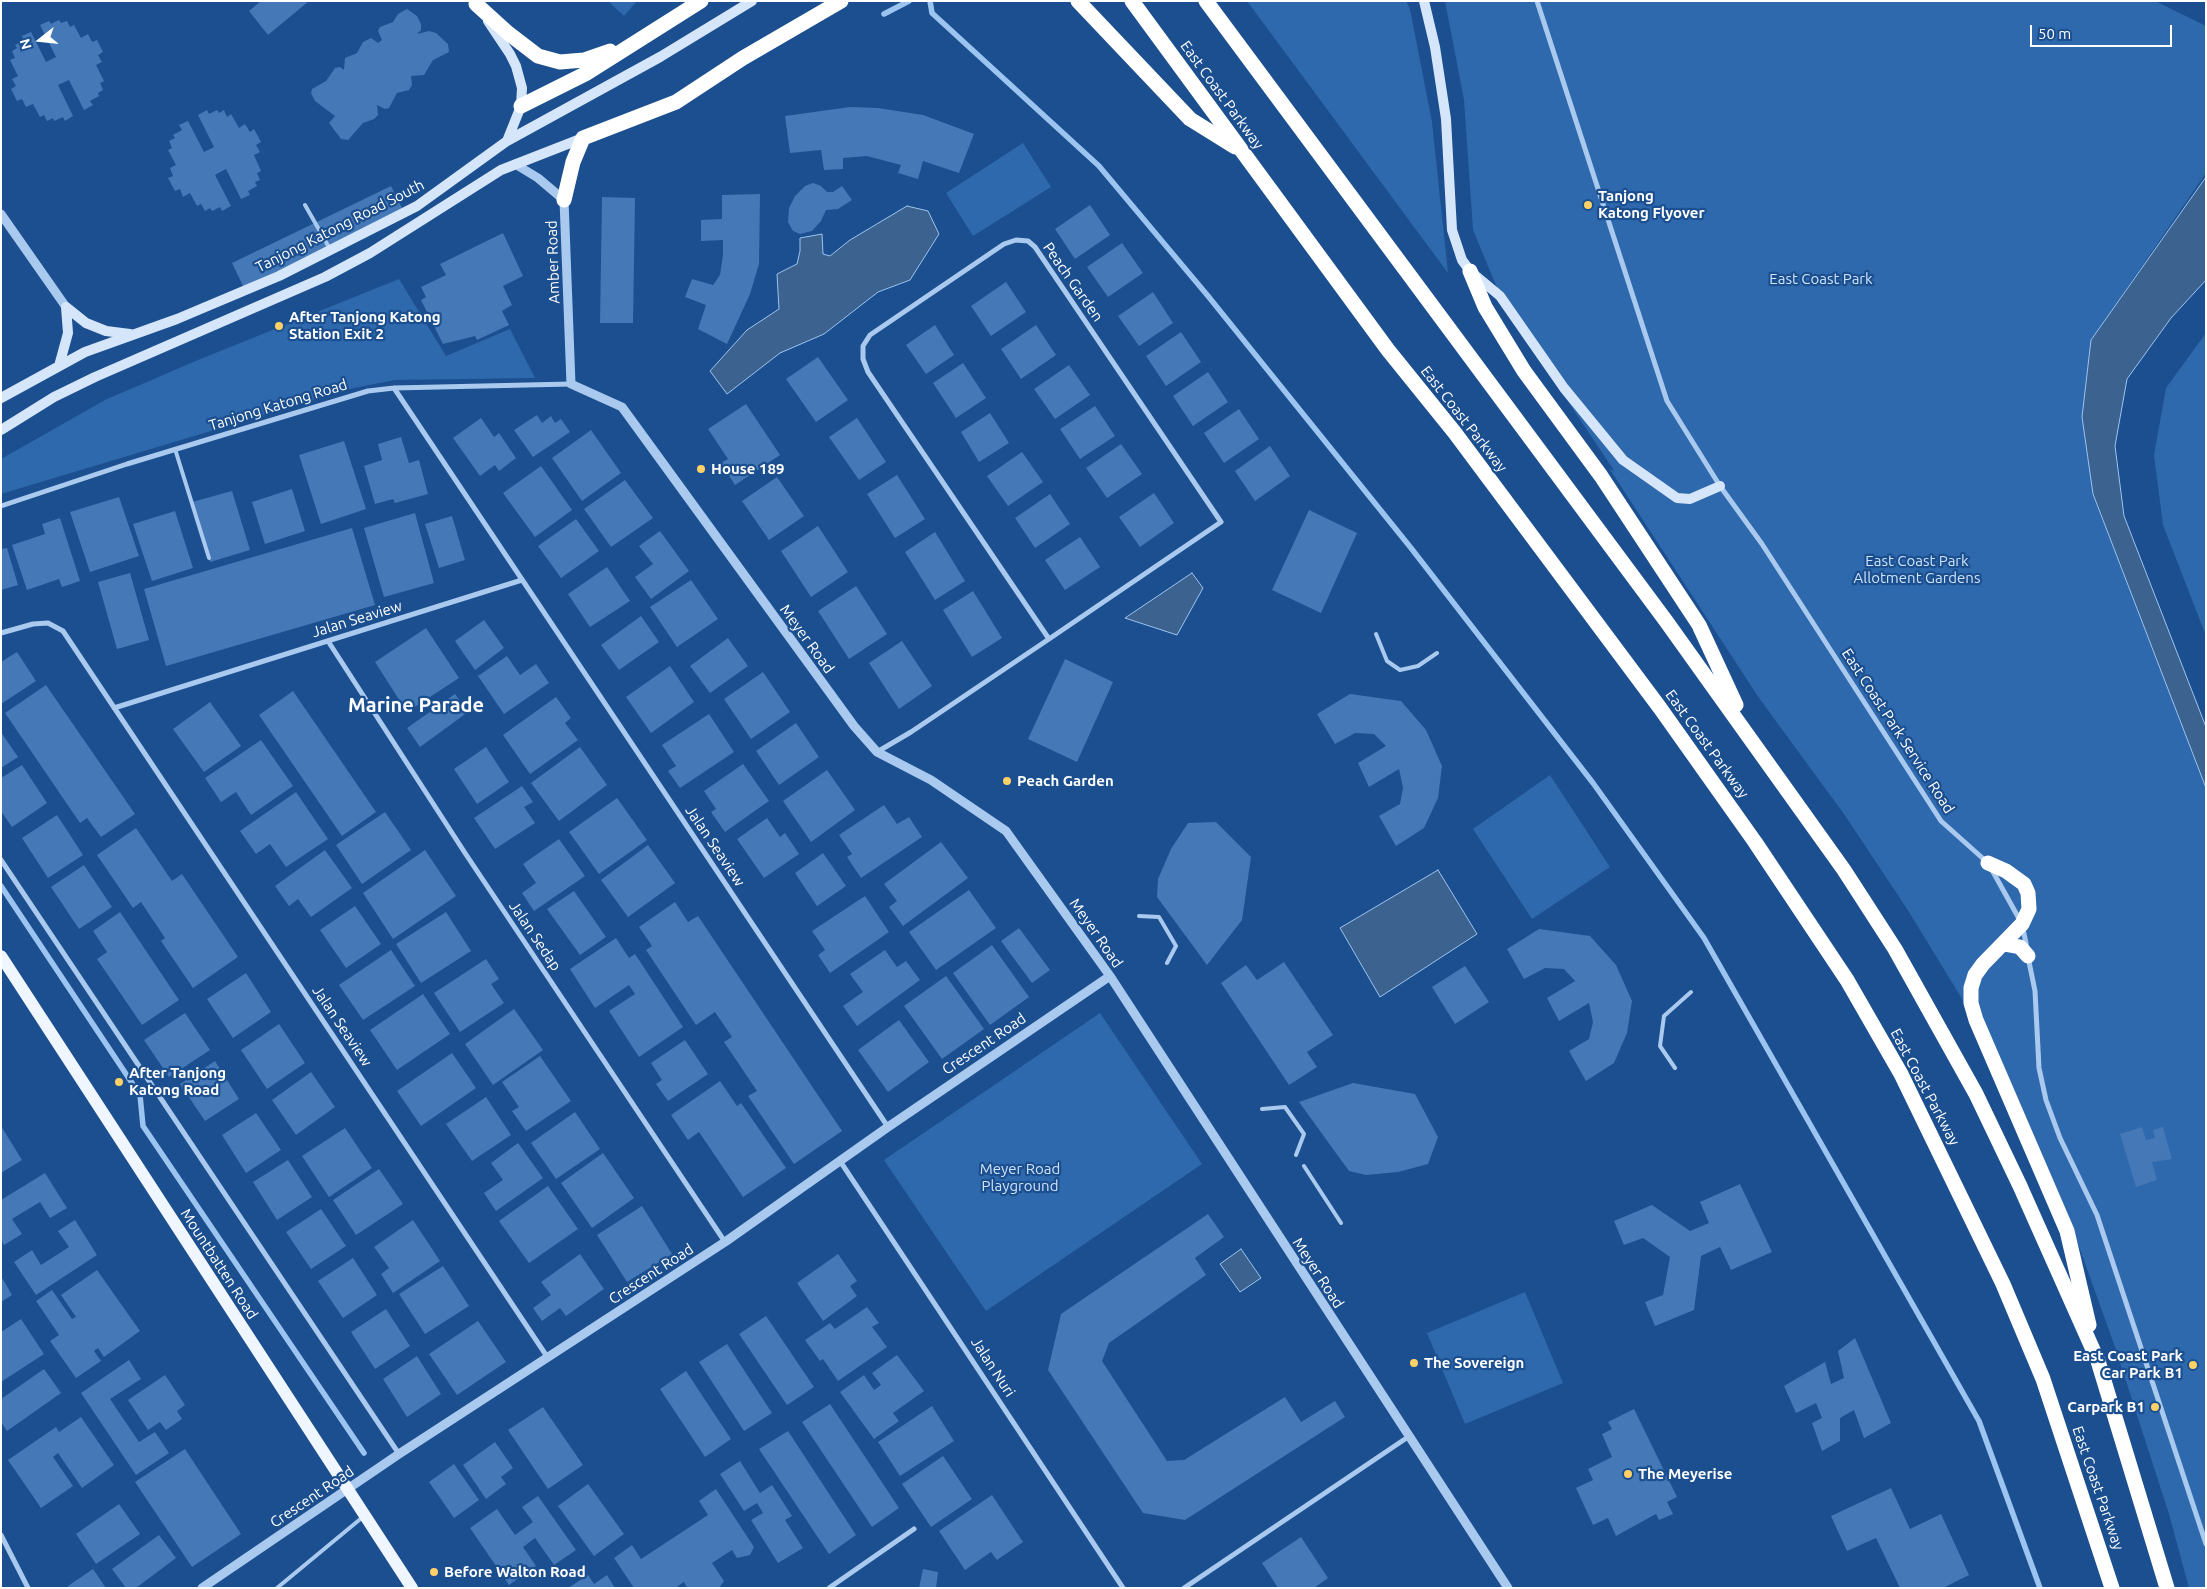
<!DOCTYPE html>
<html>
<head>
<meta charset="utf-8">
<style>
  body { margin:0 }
  #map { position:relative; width:2207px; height:1589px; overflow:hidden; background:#1b4f8f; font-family:Ubuntu,sans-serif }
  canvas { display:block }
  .frame { position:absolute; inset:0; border:2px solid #fff; pointer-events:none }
  .north { position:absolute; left:15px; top:15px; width:50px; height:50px; -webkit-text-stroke:4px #1b4f8f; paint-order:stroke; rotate:254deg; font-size:14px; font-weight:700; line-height:20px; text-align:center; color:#fff }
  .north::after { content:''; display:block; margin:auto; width:18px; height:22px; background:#fff; clip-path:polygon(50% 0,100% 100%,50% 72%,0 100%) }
  .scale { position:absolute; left:2030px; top:25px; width:142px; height:22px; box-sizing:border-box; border:2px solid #fff; border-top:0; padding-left:6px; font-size:15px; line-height:18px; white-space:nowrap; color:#fff; -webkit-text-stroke:4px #1b4f8f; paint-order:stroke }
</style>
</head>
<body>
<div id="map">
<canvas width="2207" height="1589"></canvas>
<div class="frame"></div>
<div class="north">N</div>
<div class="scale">50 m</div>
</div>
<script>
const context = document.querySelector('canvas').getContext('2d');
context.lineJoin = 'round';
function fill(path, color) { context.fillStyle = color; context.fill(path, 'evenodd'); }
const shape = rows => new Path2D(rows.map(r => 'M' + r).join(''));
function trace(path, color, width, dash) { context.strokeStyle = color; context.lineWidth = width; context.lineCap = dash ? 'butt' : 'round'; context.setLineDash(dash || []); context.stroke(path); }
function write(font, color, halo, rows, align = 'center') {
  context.font = font + ' Ubuntu,sans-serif'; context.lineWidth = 4.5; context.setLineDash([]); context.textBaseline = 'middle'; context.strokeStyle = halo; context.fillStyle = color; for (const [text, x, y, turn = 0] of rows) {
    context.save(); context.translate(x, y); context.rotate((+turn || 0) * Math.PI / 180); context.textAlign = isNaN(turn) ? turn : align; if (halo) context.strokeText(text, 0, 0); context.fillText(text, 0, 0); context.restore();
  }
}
fill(shape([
  [608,1,637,1,624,16],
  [1247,1,1406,1,1410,9,1432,122,1448,273],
  [1445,1,2155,1,2206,26,2206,173,2091,340,2082,417,2093,495,2206,788,2206,1588,2189,1588,2169,1514,2115,1347,2077,1241,1967,1007,1909,912,1844,814,1759,698,1609,468,1615,472,1505,307,1473,230,1464,100],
  [1023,143,1051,187,973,236,946,193],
  [399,279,446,356,510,329,535,378,395,380,354,388,1,494,1,459,105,400,198,360],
  [2206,333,2206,636,2163,525,2154,455,2166,388],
  [1550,775,1610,867,1532,919,1473,829],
  [1100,1013,1202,1164,986,1311,884,1160],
  [1525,1292,1563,1383,1465,1424,1427,1333]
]), '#2e69ad');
const water = shape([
  [2206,177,2206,280,2171,318,2127,379,2115,446,2124,516,2206,727,2206,788,2093,494,2082,417,2091,340,2206,177],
  [907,206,928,211,939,234,910,280,878,292,824,334,780,353,727,394,710,371,747,330,779,309,777,274,797,264,800,251,800,238,822,234,823,254,830,256,850,240,907,206],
  [1192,573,1203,588,1177,635,1125,618,1192,573],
  [1438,870,1477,934,1380,997,1340,928,1438,870],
  [1241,1249,1261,1278,1240,1292,1220,1264,1241,1249]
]);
fill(water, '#3c6290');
trace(water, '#9cc4f0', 1);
trace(shape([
  [930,1,932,13,1099,166,1208,296,1411,548,1593,783,1704,938,1979,1421,2040,1588],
  [884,14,909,1],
  [1,886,140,1095,143,1126,364,1453]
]), '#9cc4f0', 5.5);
fill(shape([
  [261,1,309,1,268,35,249,11],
  [407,9,417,16,421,24,421,30,417,34,429,31,436,33,448,44,449,52,433,60,424,75,411,76,412,85,409,90,397,93,389,108,385,109,377,105,378,115,374,119,363,123,348,140,341,139,329,123,335,116,315,101,311,93,312,89,326,81,335,68,340,67,344,70,345,58,357,53,363,42,371,38,378,43,382,40,378,31,380,27,393,22,398,14],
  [59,20,61,23,67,21,70,27,74,25,81,38,88,34,92,42,97,40,103,52,98,55,102,62,96,65,104,81,100,83,103,90,98,93,99,96,90,101,93,105,84,110,69,80,58,85,73,116,65,121,63,117,54,121,53,118,47,121,44,115,40,117,33,104,26,107,22,99,17,101,11,89,16,86,12,79,18,76,10,60,15,58,12,51,17,48,15,45,24,40,22,36,31,32,46,62,56,57,40,25,49,21,51,24],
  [850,107,878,108,923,115,974,134,959,173,923,161,918,179,898,173,901,165,867,156,843,158,843,169,824,170,821,150,790,153,785,116],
  [207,110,209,114,217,110,219,113,224,110,227,117,231,114,239,128,245,124,250,132,254,129,261,142,256,145,260,152,254,155,261,171,257,173,260,180,255,182,257,186,248,191,250,195,241,199,226,169,215,175,231,206,222,211,220,207,212,211,210,208,205,211,201,204,197,206,190,193,183,197,180,189,175,191,168,178,173,176,170,168,176,165,168,150,172,148,169,141,175,138,173,135,182,130,179,125,188,121,204,152,214,147,198,115],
  [813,183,821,186,827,192,833,192,842,186,852,200,838,209,826,210,821,221,812,231,800,234,793,231,788,222,789,208,795,196,805,186],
  [391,186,403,210,244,288,232,263],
  [760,194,759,264,750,294,727,344,698,329,706,305,685,297,692,279,713,285,720,275,723,255,723,240,701,241,701,220,722,219,722,195],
  [602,197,635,198,633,323,600,323],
  [1090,205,1110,235,1075,259,1055,229],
  [503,233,523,276,503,286,512,305,502,311,509,325,477,340,475,336,443,344,421,300,426,297,421,287,446,275,440,264],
  [1122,243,1143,273,1108,297,1087,267],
  [1006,282,1026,312,991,336,971,306],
  [1153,292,1173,323,1139,346,1118,316],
  [935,325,954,355,926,374,906,345],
  [1036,325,1056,355,1021,379,1001,349],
  [1181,332,1201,362,1166,386,1146,356],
  [818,357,848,400,816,422,786,379],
  [963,363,986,398,956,418,933,383],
  [1069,365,1090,395,1055,419,1034,389],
  [1208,372,1228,402,1193,426,1173,396],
  [746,404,780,455,735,485,721,463,728,459,708,429],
  [1095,406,1115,436,1080,459,1060,429],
  [1239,409,1259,439,1224,463,1204,433],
  [990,413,1009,443,979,462,961,432],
  [537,415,542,423,551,416,555,423,561,419,570,432,533,457,514,430],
  [481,418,494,437,499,433,516,458,499,471,495,465,480,476,453,438],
  [857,418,886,462,859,480,829,437],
  [591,430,621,473,582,501,552,458],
  [401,437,409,463,419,460,428,494,395,503,393,499,375,504,364,466,382,460,378,444],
  [344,441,366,509,321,524,299,455],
  [1121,444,1142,474,1107,498,1086,468],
  [1270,446,1290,476,1255,501,1235,471],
  [1022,452,1043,482,1008,506,987,476],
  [541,466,572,510,535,537,503,493],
  [897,475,925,519,895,538,867,494],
  [777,477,804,516,769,540,742,501],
  [625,480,653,518,611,547,584,509],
  [292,489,305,531,265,544,252,502],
  [232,491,250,550,210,562,192,502],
  [1154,493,1174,523,1140,547,1119,517],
  [1050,494,1070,524,1035,548,1015,518],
  [119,497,139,556,90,572,70,512],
  [1309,510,1357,533,1321,613,1272,590],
  [175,511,193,568,152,581,133,524],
  [415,513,434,583,384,597,364,528],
  [452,516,465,560,439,568,425,524],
  [60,518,80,581,62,587,59,579,27,590,12,545,45,534,42,524],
  [576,519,599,551,561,578,538,546],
  [818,526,848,572,811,597,781,551],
  [352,528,375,605,166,666,144,589],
  [660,531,689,571,651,599,635,577,653,564,639,546],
  [935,532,965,581,935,600,905,552],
  [1080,537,1100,567,1065,590,1045,560],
  [7,548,18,585,1,590,1,549],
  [607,567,630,601,590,627,568,594],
  [130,573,149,640,117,649,98,582],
  [691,580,718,619,677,647,650,607],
  [856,586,887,634,849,659,818,611],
  [973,591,1002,638,972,657,943,610],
  [641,616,659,642,619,670,601,645],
  [484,620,504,648,475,670,455,641],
  [426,628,459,678,407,712,375,662],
  [728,638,748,666,710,693,690,666],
  [902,641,932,686,899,709,869,663],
  [17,652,36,681,1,704,1,662],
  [507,656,520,675,536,664,549,683,504,714,478,676],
  [1065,659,1113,682,1077,762,1028,739],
  [670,666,694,702,651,733,626,697],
  [763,672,790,712,751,739,724,699],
  [46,685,135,814,101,837,87,818,80,823,5,713],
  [293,691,376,812,342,836,259,715],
  [455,694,468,712,420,747,407,728],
  [1350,694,1401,701,1426,730,1442,766,1438,798,1424,828,1396,846,1379,816,1400,804,1403,788,1399,769,1369,787,1358,763,1386,746,1374,734,1355,733,1335,744,1317,714],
  [556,697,571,718,565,723,578,740,530,774,503,735],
  [210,702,241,746,204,772,173,729],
  [709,714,734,752,680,788,668,771,676,766,662,745],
  [796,723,819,757,779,785,756,751],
  [1,732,18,757,1,768],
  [261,740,293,786,251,815,236,792,221,802,205,778],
  [486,747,509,782,477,804,454,769],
  [580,747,607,785,559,821,531,783],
  [743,764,769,801,725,832,711,812,716,809,704,791],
  [22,765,47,803,12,827,1,811,1,778],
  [827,770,855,810,811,842,783,801],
  [522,786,533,802,524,807,535,823,495,849,474,818],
  [296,792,328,839,286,867,270,844,256,854,240,831],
  [617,798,647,840,599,874,569,832],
  [884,805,897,824,909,817,922,837,861,878,847,857,852,854,839,835],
  [385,812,411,850,362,884,336,845],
  [57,815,83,855,48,878,22,838],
  [767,818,780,837,785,833,799,854,764,878,737,839],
  [1216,822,1251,857,1242,920,1207,965,1157,897,1158,879,1171,849,1188,823],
  [136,828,172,881,182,874,238,957,193,988,161,941,165,938,141,902,133,908,97,855],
  [559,839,585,876,534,911,522,893,536,883,523,864],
  [941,842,968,878,903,926,889,907,897,901,884,884],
  [648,845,675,883,628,917,601,880],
  [325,850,352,888,311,917,298,899,289,906,275,886],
  [425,850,456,896,393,939,363,893],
  [823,853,846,886,817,906,795,873],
  [84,865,112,907,79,929,51,887],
  [969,890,996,928,936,970,909,932],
  [574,891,606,937,580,955,547,909],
  [865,896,889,932,830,973,818,955,825,950,812,931],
  [675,902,688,922,698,916,842,1131,794,1164,748,1096,757,1091,724,1042,732,1037,715,1012,696,1025,646,950,652,946,639,927],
  [355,906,381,944,346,968,320,930],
  [120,912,179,1000,142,1025,97,959,107,952,93,931],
  [446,912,471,951,421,983,396,944],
  [1019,928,1050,970,1032,983,1001,941],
  [1539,929,1590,936,1616,965,1632,1001,1627,1033,1614,1063,1586,1081,1569,1051,1589,1039,1593,1022,1589,1003,1559,1021,1547,998,1575,981,1564,969,1545,968,1524,979,1507,949],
  [616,938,629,958,635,954,683,1027,639,1057,609,1011,635,994,629,985,595,1008,570,969],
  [992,945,1029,997,990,1025,953,973],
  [391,950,415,986,363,1020,339,985],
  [885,950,897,967,906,961,920,980,857,1026,843,1006,863,992,850,974],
  [486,959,499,979,491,984,504,1003,460,1032,434,993],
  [1284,962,1333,1035,1307,1052,1317,1067,1289,1085,1221,983,1246,965,1257,980],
  [1465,966,1489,1002,1455,1024,1432,987],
  [246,973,271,1012,233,1038,207,999],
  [946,976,984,1029,942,1059,904,1006],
  [423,994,450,1034,397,1070,370,1030],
  [514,1009,543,1050,493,1085,465,1044],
  [185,1013,210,1050,169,1077,144,1040],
  [899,1020,929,1062,888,1092,858,1050],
  [279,1024,305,1063,267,1089,241,1050],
  [685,1040,708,1074,668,1101,656,1084,662,1080,651,1063],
  [452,1053,476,1088,421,1126,397,1091],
  [540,1056,571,1101,526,1131,512,1111,519,1107,502,1082],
  [215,1061,239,1099,205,1121,180,1084],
  [311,1072,335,1107,296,1135,272,1100],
  [720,1081,737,1106,741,1103,786,1168,743,1197,699,1132,688,1140,671,1115],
  [1353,1083,1415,1094,1438,1137,1428,1164,1398,1172,1366,1175,1349,1171,1299,1102],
  [486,1097,511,1135,472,1161,446,1124],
  [575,1112,600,1149,556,1179,531,1143],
  [256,1113,281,1150,246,1173,222,1135],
  [1,1126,22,1160,1,1173],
  [2142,1127,2146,1140,2155,1138,2153,1130,2163,1127,2172,1159,2152,1162,2157,1180,2136,1187,2120,1134],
  [345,1128,372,1168,329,1197,302,1156],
  [518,1143,543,1178,496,1211,484,1193,503,1180,491,1163],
  [603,1153,634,1198,592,1228,561,1183],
  [288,1160,312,1197,277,1220,253,1182],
  [379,1169,403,1204,356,1235,333,1200],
  [45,1173,67,1208,50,1218,40,1202,12,1219,22,1234,4,1245,1,1240,1,1200],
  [1740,1184,1772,1252,1731,1270,1720,1247,1701,1256,1694,1310,1655,1326,1645,1302,1663,1295,1670,1257,1643,1238,1624,1245,1614,1221,1652,1205,1690,1231,1709,1223,1700,1202],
  [548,1186,578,1229,529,1263,499,1221],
  [642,1206,672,1254,627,1282,597,1235],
  [321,1209,346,1246,311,1269,286,1232],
  [1208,1214,1224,1237,1195,1258,1206,1275,1109,1343,1102,1361,1167,1461,1184,1460,1285,1397,1301,1422,1335,1401,1345,1417,1185,1520,1143,1513,1048,1370,1061,1314],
  [75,1220,97,1255,36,1295,14,1262,32,1250,41,1265,69,1247,58,1231],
  [413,1220,440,1261,393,1293,381,1274,389,1268,374,1247],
  [580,1254,604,1289,566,1316,560,1308,542,1321,533,1308,551,1295,541,1282],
  [838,1254,857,1281,850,1286,857,1296,823,1321,797,1283],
  [353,1258,377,1295,343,1318,318,1281],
  [443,1266,469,1306,425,1334,399,1294],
  [97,1270,140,1331,104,1357,98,1348,94,1351,101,1361,76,1378,50,1341,59,1335,36,1301,52,1290,72,1319,76,1317,61,1295],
  [1,1276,12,1295,1,1302],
  [867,1307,879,1323,872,1327,887,1347,838,1381,823,1359,820,1361,805,1340,830,1323,835,1329],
  [386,1309,410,1346,375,1369,351,1332],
  [766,1316,814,1387,787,1405,739,1334],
  [21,1319,44,1354,1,1382,1,1332],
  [478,1321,506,1362,457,1395,429,1354],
  [1855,1338,1891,1423,1864,1438,1854,1410,1840,1418,1840,1441,1822,1451,1812,1423,1822,1418,1816,1403,1796,1413,1784,1386,1825,1362,1831,1384,1844,1378,1838,1351],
  [727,1344,772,1413,744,1431,699,1362],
  [897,1355,924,1391,893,1413,899,1421,874,1439,840,1392,864,1375,874,1390,881,1385,872,1373],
  [417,1356,441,1394,407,1417,383,1379],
  [129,1360,141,1379,110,1399,139,1442,155,1432,169,1453,136,1475,81,1393],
  [44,1369,61,1393,7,1431,1,1422,1,1399],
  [686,1371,731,1439,705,1457,660,1389],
  [165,1375,185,1405,177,1411,182,1419,166,1430,160,1422,148,1430,128,1400],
  [830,1404,899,1508,872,1527,802,1422],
  [932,1406,954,1441,900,1476,878,1442],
  [543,1407,583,1465,548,1489,508,1430],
  [1634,1409,1677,1497,1667,1502,1673,1514,1659,1520,1656,1514,1616,1536,1608,1518,1593,1525,1576,1488,1593,1480,1588,1469,1612,1457,1602,1434,1612,1429,1608,1422],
  [81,1417,114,1465,82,1488,58,1453,53,1457,73,1486,41,1508,8,1460,56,1427,59,1432],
  [788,1431,856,1535,829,1554,759,1449],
  [495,1442,513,1468,501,1477,506,1484,486,1499,463,1465],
  [185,1449,241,1534,192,1567,135,1482],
  [943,1456,972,1499,931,1527,902,1484],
  [740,1461,760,1493,772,1485,792,1516,785,1520,803,1548,778,1563,751,1520,763,1513,757,1503,744,1511,720,1474],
  [454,1464,479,1500,454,1518,429,1482],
  [588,1484,624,1534,594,1556,558,1506],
  [1891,1488,1910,1529,1941,1514,1969,1575,1943,1588,1900,1588,1876,1538,1847,1551,1831,1516],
  [716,1489,754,1547,750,1555,737,1558,732,1550,712,1563,724,1581,719,1588,687,1588,684,1582,675,1588,634,1588,614,1558,632,1545,641,1559,708,1515,699,1501],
  [992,1495,1023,1542,997,1560,991,1552,965,1570,939,1531],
  [538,1496,576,1550,554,1565,535,1538,523,1547,536,1566,509,1585,470,1528,497,1509,515,1535,533,1522,522,1507],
  [119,1504,140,1534,96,1564,76,1534],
  [159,1535,176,1558,136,1588,126,1588,112,1569],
  [1301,1537,1328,1578,1314,1588,1278,1588,1262,1563],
  [93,1569,106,1588,69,1588,68,1586],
  [923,1569,938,1572,936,1588,919,1588],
  [588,1575,594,1584,607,1575,615,1588,568,1588]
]), '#4478b7');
trace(shape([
  [305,205,330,249],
  [175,449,209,558],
  [1376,634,1387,661,1400,670,1418,666,1437,653],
  [1139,916,1159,917,1176,946,1167,963],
  [1675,1068,1660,1046,1664,1016,1691,992],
  [1262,1109,1285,1107,1304,1134,1296,1155],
  [1304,1166,1341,1223],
  [277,1588,364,1516]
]), '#a9c9ee', 4);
trace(shape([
  [1537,1,1667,401,1720,486,1762,544,1941,821,1988,863],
  [394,388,888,1127],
  [1,506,127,464,368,391,394,388,571,384],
  [1,633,33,624,48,623,63,631,548,1358],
  [328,641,465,853,725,1242],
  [114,708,522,580],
  [877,752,911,732,1049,639,1221,522,1035,247,1028,241,1016,240,1004,244,870,335,863,346,863,359,868,372,1049,639],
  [1,860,399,1454],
  [1992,870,2022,924,2027,948],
  [2028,957,2035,991,2039,1068,2046,1100,2060,1138,2097,1215,2206,1544],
  [840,1161,1123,1588],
  [1,1535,28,1588],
  [829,1588,914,1529],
  [1184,1588,1408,1437]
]), '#a9c9ee', 5);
trace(shape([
  [515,164,538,178,564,200,571,384,622,407,854,726,877,752,931,780,1006,831,1110,976,1508,1588],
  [1,214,66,307],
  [202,1588,399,1454,725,1242,888,1127,1110,976]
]), '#a9c9ee', 9);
trace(shape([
  [1424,1,1435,47,1446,119,1452,230,1462,260,1470,271,1500,296,1564,388,1623,460,1677,498,1690,499,1720,486],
  [488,21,510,54,516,66,522,88,521,106,507,141],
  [66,307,86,323,106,331,130,334],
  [59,366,68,333,66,307],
  [1,398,85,352,177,319,279,276,417,206,507,141,660,57,752,1],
  [1,430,54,397,95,377,325,277,370,253,501,170,583,138]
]), '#d6e6fa', 10);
trace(shape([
  [1,956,412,1588]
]), '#f0f6ff', 12);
trace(shape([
  [1078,1,1190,119,1235,147],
  [1132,1,1388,350,1455,433,1660,708,1755,842,1847,980,1901,1074,2003,1284,2043,1379,2112,1588],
  [1206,1,1666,621,1844,870,1895,949,1976,1094,2020,1186,2098,1361,2167,1588],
  [476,4,508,33,538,56,560,62,584,60,610,51],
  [521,106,587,73,701,1],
  [564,200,573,162,583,138,676,102,743,58,841,1],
  [1470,271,1485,307,1524,371,1601,476,1699,625,1736,705],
  [1988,863,2006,871,2024,884,2028,893,2029,909,2022,924,1983,964,1975,975,1971,988,1971,1003,1976,1020,2067,1231,2089,1325],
  [2004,944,2020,947,2028,956]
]), '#fff', 15);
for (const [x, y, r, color] of [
  [1588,205,5,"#ffd166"],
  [279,326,5,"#ffd166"],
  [701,469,5,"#ffd166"],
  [1007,781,5,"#ffd166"],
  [119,1082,5,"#ffd166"],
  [1414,1363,5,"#ffd166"],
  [2193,1365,5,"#ffd166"],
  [2155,1407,5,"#ffd166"],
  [1628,1474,5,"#ffd166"],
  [434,1572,5,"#ffd166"]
]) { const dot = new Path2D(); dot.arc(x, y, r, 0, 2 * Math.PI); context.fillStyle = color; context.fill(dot); trace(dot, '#1b4f8f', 2); }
write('15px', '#fff', '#1b4f8f', [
  ["East Coast Parkway",1222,95,54],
  ["Tanjong Katong Road South",340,226,-27],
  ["Amber Road",553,262,-92],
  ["Peach Garden",1073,282,55],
  ["Tanjong Katong Road",278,405,-17],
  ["East Coast Parkway",1464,419,52],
  ["Jalan Seaview",357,619,-17],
  ["Meyer Road",807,639,54],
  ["East Coast Park Service Road",1898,731,57],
  ["East Coast Parkway",1707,744,54],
  ["Jalan Seaview",715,846,56],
  ["Meyer Road",1096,933,55],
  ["Jalan Sedap",535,936,56],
  ["Jalan Seaview",342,1026,56],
  ["Crescent Road",984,1044,-34],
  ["East Coast Parkway",1925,1087,62],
  ["Mountbatten Road",219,1264,57],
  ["Meyer Road",1318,1273,57],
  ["Crescent Road",651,1274,-33],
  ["Jalan Nuri",993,1367,57],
  ["East Coast Parkway",2098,1488,71],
  ["Crescent Road",312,1497,-34]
]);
write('bold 15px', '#fff', '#1b4f8f', [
  ["Tanjong",1598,196],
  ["Katong Flyover",1598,213],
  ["After Tanjong Katong",289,317],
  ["Station Exit 2",289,334],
  ["House 189",711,469],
  ["Peach Garden",1017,781],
  ["After Tanjong",129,1073],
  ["Katong Road",129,1090],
  ["East Coast Park",2183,1356,"right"],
  ["Car Park B1",2183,1373,"right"],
  ["The Sovereign",1424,1363],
  ["Carpark B1",2145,1407,"right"],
  ["The Meyerise",1638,1474],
  ["Before Walton Road",444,1572]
], 'left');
write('15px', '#cfe3fa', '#1b4f8f', [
  ["East Coast Park",1821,279],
  ["East Coast Park",1917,561],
  ["Allotment Gardens",1917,578],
  ["Meyer Road",1020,1169],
  ["Playground",1020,1186]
]);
write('bold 20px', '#fff', '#1b4f8f', [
  ["Marine Parade",416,705]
]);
</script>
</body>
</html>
